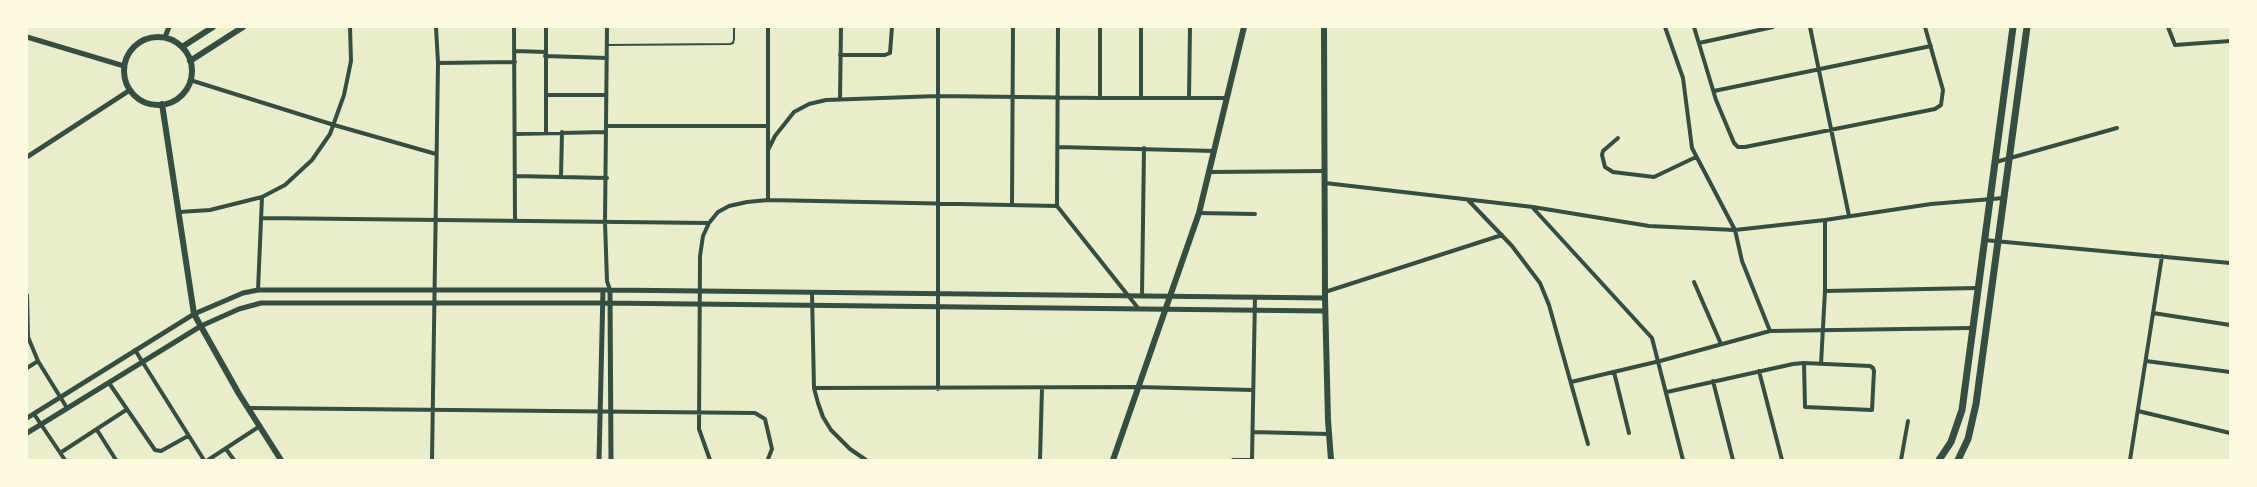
<!DOCTYPE html>
<html>
<head>
<meta charset="utf-8">
<style>
  body { margin:0 }
  #map { position:relative; width:2257px; height:487px; overflow:hidden; background:#e9edc9; font-family:Mulish,sans-serif }
  canvas { display:block }
  .frame { position:absolute; inset:0; border:28px solid #fefae0; pointer-events:none }
</style>
</head>
<body>
<div id="map">
<canvas width="2257" height="487"></canvas>
<div class="frame"></div>
</div>
<script>
const context = document.querySelector('canvas').getContext('2d');
context.lineJoin = 'round';
const shape = rows => new Path2D(rows.map(r => 'M' + r).join(''));
function trace(path, color, width, dash) { context.strokeStyle = color; context.lineWidth = width; context.lineCap = dash ? 'butt' : 'round'; context.setLineDash(dash || []); context.stroke(path); }
trace(shape([
  [607,45,730,44,733,43,734,39,734,27]
]), '#344e41', 2);
trace(shape([
  [514,27,515,220],
  [546,27,546,133],
  [607,27,605,222,607,281,610,290],
  [938,27,938,389],
  [1100,27,1100,98],
  [1665,27,1683,78,1692,148,1735,230,1742,261,1770,331],
  [1694,27,1716,100,1734,143,1738,147,1745,147,1935,109,1941,105,1943,90,1925,27],
  [1810,27,1849,216],
  [2168,27,2175,45,2230,41],
  [1699,43,1773,27],
  [515,51,546,52],
  [840,55,885,55,890,53,892,27],
  [545,56,607,58],
  [438,63,515,62],
  [190,80,334,125,436,154],
  [1714,91,1931,46],
  [546,95,606,95],
  [1141,98,1141,27],
  [1189,98,1190,27],
  [840,99,841,27],
  [606,126,767,126],
  [515,134,606,132],
  [1618,138,1603,151,1602,155,1605,167,1613,172,1654,177,1696,157],
  [1058,147,1215,151],
  [768,150,775,136,794,112,809,104,826,100,938,96,1100,98,1226,98],
  [1996,162,2117,128],
  [1211,172,1325,171],
  [515,176,607,178],
  [561,176,562,132],
  [1325,183,1533,207,1649,226,1735,230,1825,220,1931,204,2004,198],
  [768,200,768,27],
  [1468,200,1512,246,1540,283,1549,305,1588,444],
  [1012,204,1013,27],
  [1057,206,1058,27],
  [1533,208,1652,338,1683,460],
  [179,212,210,210,262,197,285,185,312,160,330,134,344,95,351,61,350,27],
  [1199,213,1255,214],
  [261,218,709,223],
  [1984,240,2230,263],
  [1694,282,1721,344],
  [258,290,262,197],
  [1825,291,1977,288],
  [1325,292,1502,235],
  [812,293,814,388,818,403,823,417,831,430,850,449,866,460],
  [27,295,28,337,38,361,67,408],
  [1142,295,1144,148],
  [2153,313,2230,325],
  [135,350,204,460],
  [2146,361,2230,372],
  [1821,364,1825,291,1825,220],
  [27,368,38,361],
  [1759,371,1782,460],
  [1614,372,1629,433],
  [1713,381,1733,460],
  [1571,382,1660,361,1770,331,1971,328],
  [109,383,155,450,161,451,188,436],
  [814,388,1138,387,1253,390],
  [1667,392,1793,364,1804,363,1870,366,1873,368,1874,371,1872,410,1805,407,1804,363],
  [249,408,755,413,765,419,772,449,768,459],
  [2138,411,2230,433],
  [34,414,65,460],
  [97,430,116,460],
  [1253,432,1329,434],
  [226,449,234,460],
  [60,453,126,410],
  [208,460,260,426],
  [432,460,438,63,436,27],
  [710,460,699,429,700,256,703,236,709,223,718,212,729,206,747,202,768,200,1057,206,1138,308],
  [1040,460,1042,388],
  [1233,460,1252,460],
  [1252,460,1255,297],
  [1901,460,1908,421],
  [2130,460,2162,256]
]), '#344e41', 4);
trace(shape([
  [27,37,124,66],
  [165,37,169,27],
  [27,157,130,90],
  [610,290,611,460],
  [27,418,194,314,243,293,258,290,610,290,1325,298],
  [27,433,201,326,239,309,261,303,603,303,1325,311],
  [599,460,603,290]
]), '#344e41', 5);
trace(shape([
  [1324,27,1325,298,1328,420,1331,460],
  '124 71a34 34 0 1 1 68 0a34 34 0 1 1-68 0Z',
  [182,47,213,27],
  [190,61,243,27],
  [162,104,194,314,239,394,281,460],
  [1113,460,1199,213,1244,27]
]), '#344e41', 6);
trace(shape([
  [1939,460,1951,442,1962,410,2013,27],
  [1958,460,1968,439,1976,404,2027,27]
]), '#344e41', 7);
</script>
</body>
</html>
